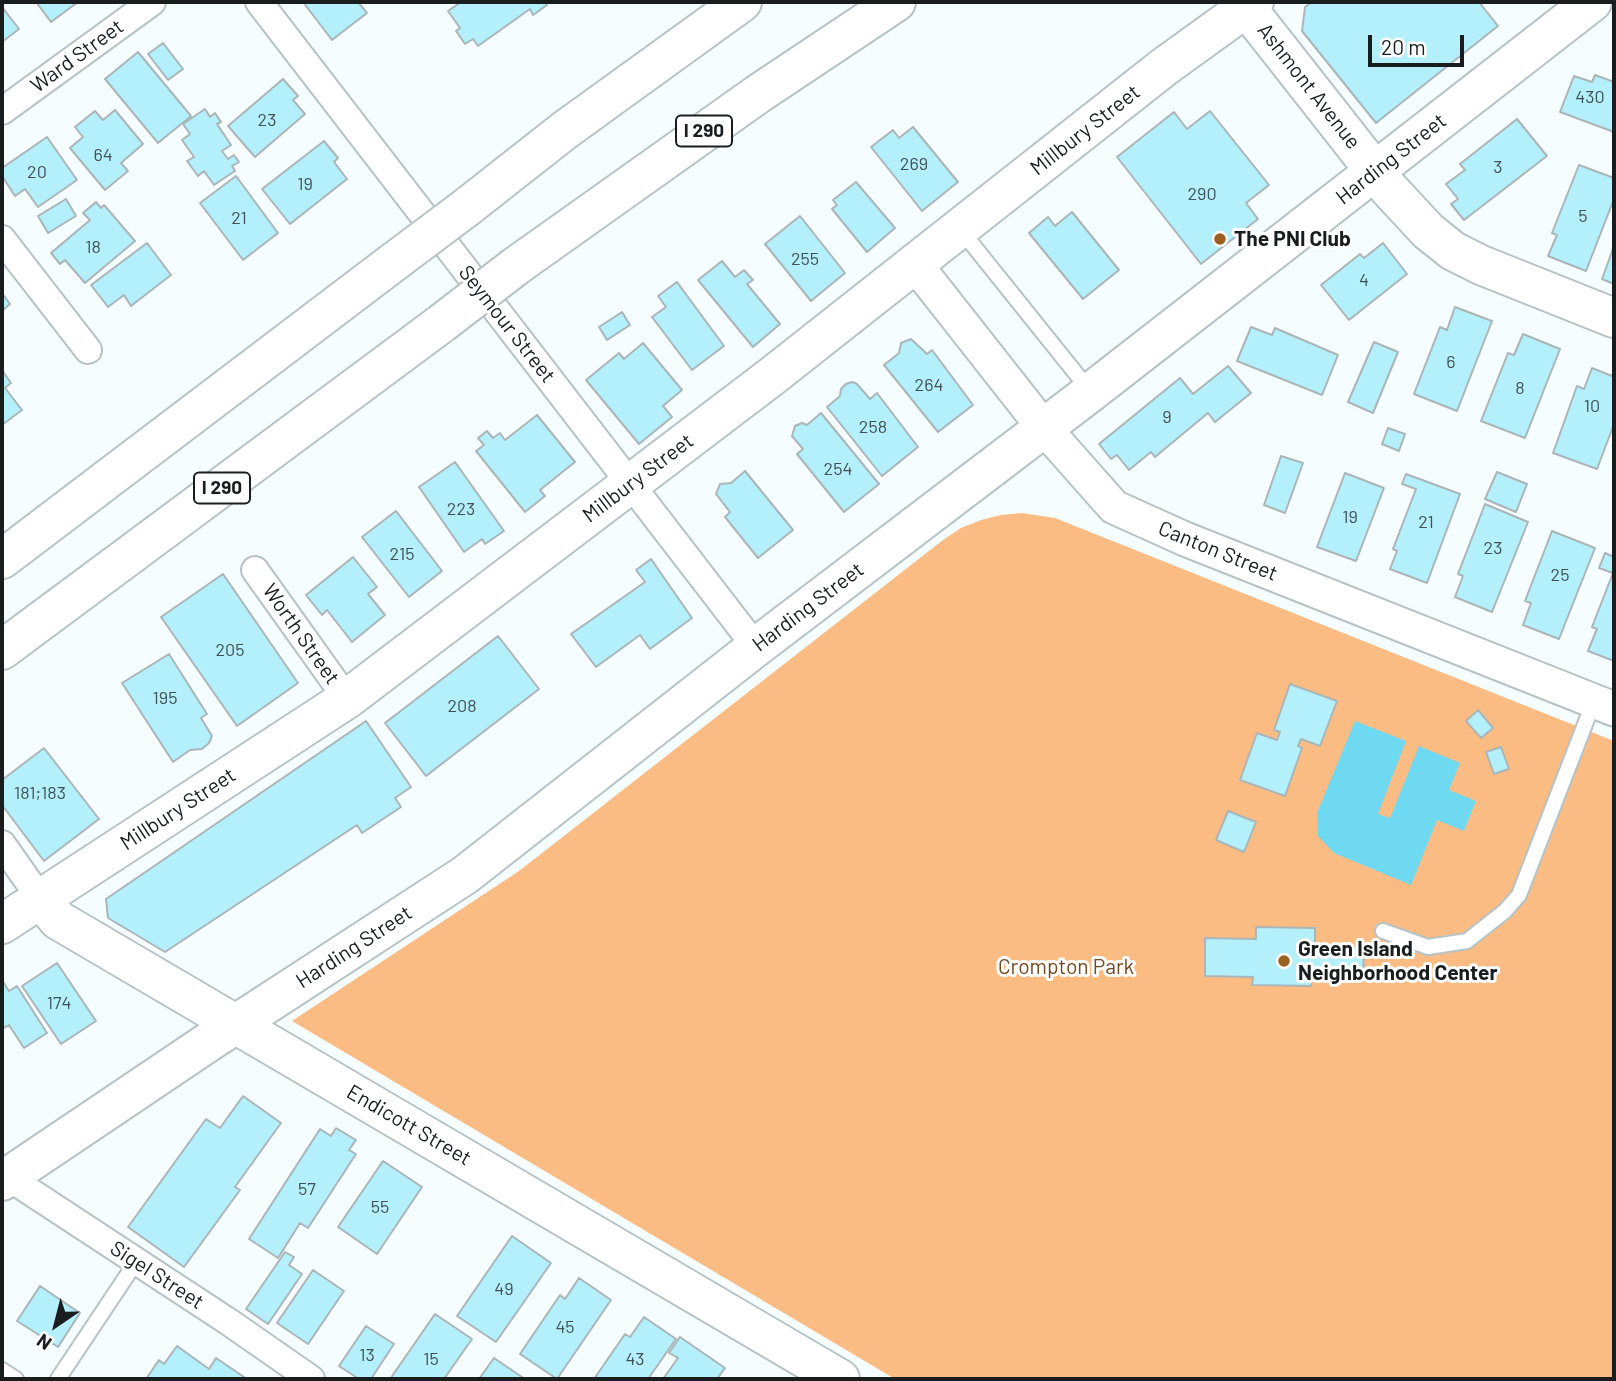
<!DOCTYPE html>
<html>
<head>
<meta charset="utf-8">
<style>
  body { margin:0 }
  #map { position:relative; width:1616px; height:1381px; overflow:hidden; background:#f6fdff; font-family:Barlow,sans-serif }
  canvas { display:block }
  .frame { position:absolute; inset:0; border:4px solid #191d1e; pointer-events:none }
  .north { position:absolute; left:21px; top:1290px; width:70px; height:70px; -webkit-text-stroke:5px #fff; paint-order:stroke; rotate:215deg; font-size:19px; font-weight:700; line-height:28px; text-align:center; color:#191d1e }
  .north::after { content:''; display:block; margin:auto; width:24px; height:32px; background:#191d1e; clip-path:polygon(50% 0,100% 100%,50% 72%,0 100%) }
  .scale { position:absolute; left:1368px; top:35px; width:96px; height:32px; box-sizing:border-box; border:4px solid #191d1e; border-top:0; padding-left:9px; font-size:21px; line-height:24px; white-space:nowrap; color:#191d1e; -webkit-text-stroke:5px #fff; paint-order:stroke }
</style>
</head>
<body>
<div id="map">
<canvas width="1616" height="1381"></canvas>
<div class="frame"></div>
<div class="north">N</div>
<div class="scale">20 m</div>
</div>
<script>
const context = document.querySelector('canvas').getContext('2d');
context.lineJoin = 'round';
function fill(path, color) { context.fillStyle = color; context.fill(path, 'evenodd'); }
const shape = rows => new Path2D(rows.map(r => 'M' + r).join(''));
function trace(path, color, width, dash) { context.strokeStyle = color; context.lineWidth = width; context.lineCap = dash ? 'butt' : 'round'; context.setLineDash(dash || []); context.stroke(path); }
function write(font, color, halo, rows, align = 'center') {
  context.font = font + ' Barlow,sans-serif'; context.lineWidth = 6; context.setLineDash([]); context.textBaseline = 'middle'; context.strokeStyle = halo; context.fillStyle = color; for (const [text, x, y, turn = 0] of rows) {
    context.save(); context.translate(x, y); context.rotate((+turn || 0) * Math.PI / 180); context.textAlign = isNaN(turn) ? turn : align; if (halo) context.strokeText(text, 0, 0); context.fillText(text, 0, 0); context.restore();
  }
}
fill(shape([
  [1022,513,1055,518,1614,741,1614,1379,895,1379,292,1021,519,871,943,540,961,528,981,520,1001,515]
]), '#fbbc84');
fill(shape([
  [1355,721,1406,741,1378,814,1390,818,1419,746,1460,763,1449,790,1476,801,1464,831,1437,820,1411,885,1334,853,1318,836,1317,813]
]), '#6ed9f0');
const building = shape([
  [36,2,78,2,51,22,36,2],
  [303,2,358,2,367,13,332,40,303,2],
  [461,2,545,2,547,5,533,15,530,9,478,46,473,39,465,44,456,31,460,28,448,11,461,2],
  [1312,2,1479,2,1498,26,1376,123,1302,31,1305,7,1312,2],
  [2,7,19,29,2,42,2,7],
  [163,43,183,69,168,80,148,54,163,43],
  [138,52,191,116,158,143,105,79,138,52],
  [1595,75,1614,82,1614,132,1560,112,1574,76,1592,82,1595,75],
  [283,79,298,96,293,100,305,114,255,157,228,126,283,79],
  [205,109,210,117,215,113,221,122,217,124,231,145,222,151,228,159,234,155,239,162,232,166,235,171,214,185,204,171,198,176,187,161,194,157,182,140,190,134,183,124,205,109],
  [115,110,143,144,121,163,128,171,105,190,70,148,83,137,75,127,95,111,103,120,115,110],
  [1210,111,1269,185,1246,203,1258,219,1201,264,1117,157,1174,112,1187,129,1210,111],
  [1517,119,1547,156,1464,220,1451,204,1458,199,1446,184,1465,170,1460,164,1517,119],
  [913,127,958,182,922,211,871,147,893,130,899,138,913,127],
  [47,137,77,180,38,207,25,189,15,196,2,176,2,168,47,137],
  [324,141,338,158,334,162,347,179,290,224,262,189,324,141],
  [1579,165,1614,178,1614,199,1586,271,1548,256,1557,235,1552,233,1579,165],
  [236,176,278,233,243,260,200,203,236,176],
  [856,182,895,228,867,252,832,209,837,205,833,200,856,182],
  [66,199,76,216,48,233,38,216,66,199],
  [96,202,101,208,104,205,135,241,85,283,65,260,60,264,51,253,90,220,83,213,96,202],
  [1072,212,1119,270,1083,299,1029,233,1048,217,1055,226,1072,212],
  [800,216,845,273,811,301,765,244,800,216],
  [147,243,171,275,131,306,124,295,108,307,91,285,147,243],
  [1383,243,1407,274,1349,320,1321,285,1360,254,1364,258,1383,243],
  [1614,246,1614,284,1602,279,1614,246],
  [722,261,735,277,744,270,753,280,747,284,780,324,753,347,698,280,722,261],
  [677,282,724,346,692,370,652,317,666,307,658,296,677,282],
  [2,293,10,304,2,311,2,293],
  [1455,307,1492,321,1457,411,1414,394,1440,327,1447,330,1455,307],
  [622,312,630,325,607,340,599,327,622,312],
  [1251,327,1272,335,1275,328,1338,355,1322,395,1237,361,1251,327],
  [1523,334,1560,349,1525,438,1481,421,1508,353,1514,355,1523,334],
  [911,339,927,354,932,350,973,405,938,432,884,365,899,353,901,343,911,339],
  [1374,342,1398,352,1373,413,1348,402,1374,342],
  [643,343,682,390,663,406,672,417,639,444,586,380,619,353,624,359,643,343],
  [1228,366,1251,393,1215,422,1208,413,1155,457,1151,452,1129,470,1117,455,1111,459,1099,444,1180,378,1193,394,1228,366],
  [1592,368,1612,376,1614,371,1614,424,1597,469,1553,453,1577,386,1584,389,1592,368],
  [2,370,11,383,5,388,22,410,2,425,2,370],
  [852,382,857,384,870,399,877,393,918,447,882,476,827,407,840,396,841,389,846,384,852,382],
  [821,413,879,484,844,512,797,454,803,449,792,436,795,426,802,423,807,425,821,413],
  [537,415,575,462,540,490,545,496,525,512,476,451,484,445,478,438,487,431,493,438,500,433,505,440,537,415],
  [1388,428,1405,434,1399,451,1382,444,1388,428],
  [1281,456,1303,463,1285,513,1264,505,1281,456],
  [455,462,504,531,485,544,482,539,464,552,419,487,455,462],
  [745,471,793,530,758,558,725,517,730,512,716,494,720,484,731,483,745,471],
  [1497,472,1527,484,1516,512,1485,499,1497,472],
  [1345,473,1384,488,1356,561,1317,547,1345,473],
  [1406,474,1460,494,1427,583,1390,569,1397,551,1393,549,1416,489,1402,484,1406,474],
  [1485,504,1528,522,1492,612,1455,597,1463,576,1458,574,1485,504],
  [396,511,442,571,409,597,362,537,396,511],
  [1552,531,1595,548,1559,639,1523,625,1531,603,1525,601,1552,531],
  [1605,553,1614,557,1614,661,1588,651,1597,629,1592,627,1613,573,1599,568,1605,553],
  [353,557,377,587,368,594,385,615,352,642,327,610,322,615,306,595,353,557],
  [651,559,692,618,650,649,640,635,596,667,571,634,645,582,636,570,651,559],
  [223,574,298,683,237,726,161,617,223,574],
  [498,636,539,689,426,776,385,723,498,636],
  [169,654,207,714,201,718,212,736,209,743,202,749,190,750,173,762,122,683,169,654],
  [1290,684,1337,701,1320,746,1301,739,1298,746,1302,748,1285,796,1240,780,1257,733,1277,740,1280,732,1274,730,1290,684],
  [1478,710,1493,728,1481,738,1466,721,1478,710],
  [366,721,411,787,395,798,401,807,362,833,357,825,165,952,108,918,106,899,366,721],
  [1501,747,1509,769,1494,774,1486,752,1501,747],
  [44,748,99,819,44,861,2,805,2,780,44,748],
  [1228,811,1256,822,1244,852,1216,840,1228,811],
  [1256,927,1315,928,1315,946,1364,947,1363,979,1312,977,1311,986,1252,985,1253,977,1205,976,1205,938,1256,939,1256,927],
  [57,963,96,1021,61,1044,22,986,57,963],
  [2,980,9,991,17,986,47,1033,24,1048,9,1025,2,1029,2,980],
  [243,1096,281,1123,235,1187,240,1190,184,1267,128,1227,206,1119,220,1128,243,1096],
  [336,1128,356,1140,349,1150,356,1154,308,1228,300,1223,278,1258,249,1239,320,1129,331,1136,336,1128],
  [383,1161,422,1187,377,1254,338,1227,383,1161],
  [512,1236,551,1263,496,1342,457,1316,512,1236],
  [285,1252,294,1257,289,1265,302,1274,268,1324,246,1309,285,1252],
  [313,1270,344,1291,308,1344,277,1323,313,1270],
  [579,1278,611,1300,557,1379,520,1354,560,1295,565,1299,579,1278],
  [40,1286,80,1313,58,1347,17,1321,40,1286],
  [435,1314,472,1339,444,1379,390,1379,435,1314],
  [644,1317,676,1339,648,1379,594,1379,625,1334,630,1337,644,1317],
  [366,1326,394,1344,371,1379,359,1379,339,1366,366,1326],
  [680,1337,725,1368,717,1379,663,1379,678,1358,669,1353,680,1337],
  [177,1346,209,1369,216,1358,247,1379,146,1379,159,1360,164,1364,177,1346],
  [494,1358,525,1379,479,1379,494,1358]
]);
fill(building, '#b4effc');
trace(building, '#aab5b8', 2);
const service = shape([
  [960,229,1090,391],
  [1383,931,1428,947,1467,941,1505,911,1519,895,1594,701],
  [2,1370,16,1379],
  [58,1379,136,1262]
]);
const minor = shape([
  [259,2,756,647],
  [2,111,152,2],
  [2,239,88,350],
  [255,570,347,699],
  [2,844,40,898],
  [2,1173,229,1322,311,1379]
]);
const tertiary = shape([
  [915,264,1044,428,1114,507,1185,539,1614,709]
]);
const secondary = shape([
  [1242,2,1389,189,1428,231,1453,251,1481,265,1614,318],
  [40,898,58,920,840,1379],
  [2,924,347,699,771,377,1164,67,1254,2],
  [2,1181,210,1041,465,875,756,647,1091,392,1592,2]
]);
const motorway = shape([
  [467,207,565,130,742,2],
  [516,266,758,94,896,2],
  [2,559,395,261],
  [2,650,442,323]
]);
trace(service, '#b6c2c4', 18);
trace(minor, '#b6c2c4', 30);
trace(tertiary, '#b6c2c4', 37);
trace(secondary, '#b6c2c4', 42);
trace(motorway, '#b6c2c4', 42);
trace(service, '#fff', 14);
trace(minor, '#fff', 26);
trace(tertiary, '#fff', 33);
trace(secondary, '#fff', 38);
trace(motorway, '#fff', 38);
const motorwayBridge = shape([
  [395,261,467,207],
  [442,323,516,266]
]);
trace(motorwayBridge, '#b6c2c4', 42, []);
trace(motorwayBridge, '#fff', 38);
for (const [x, y, r, color] of [
  [1220,239,7,"#9b6021"],
  [1284,961,7,"#9b6021"]
]) { const dot = new Path2D(); dot.arc(x, y, r, 0, 2 * Math.PI); context.fillStyle = color; context.fill(dot); trace(dot, '#fff', 2.5); }
write('18px', '#405256', null, [
  ["430",1590,97],
  ["23",267,120],
  ["64",103,155],
  ["269",914,164],
  ["3",1498,167],
  ["20",37,172],
  ["19",305,184],
  ["290",1202,194],
  ["5",1583,216],
  ["21",239,218],
  ["18",93,247],
  ["255",805,259],
  ["4",1364,280],
  ["6",1451,362],
  ["264",929,385],
  ["8",1520,388],
  ["10",1592,406],
  ["9",1167,417],
  ["258",873,427],
  ["254",838,469],
  ["223",461,509],
  ["19",1350,517],
  ["21",1426,522],
  ["23",1493,548],
  ["215",402,554],
  ["25",1560,575],
  ["205",230,650],
  ["195",165,698],
  ["208",462,706],
  ["181;183",40,793],
  ["174",59,1003],
  ["57",307,1189],
  ["55",380,1207],
  ["49",504,1289],
  ["45",565,1327],
  ["13",367,1355],
  ["15",431,1359],
  ["43",635,1359]
]);
for (const [x, y, w] of [
  [704,131,56],
  [222,488,56]
]) { const box = new Path2D(); box.roundRect(x - w / 2, y - 15.5, w, 31, 5); context.fillStyle = '#fff'; context.fill(box); trace(box, '#191d1e', 2); }
write('bold 19px', '#191d1e', null, [
  ["I 290",704,131],
  ["I 290",222,488]
]);
write('21px', '#191d1e', '#fff', [
  ["Ward Street",77,56,-36],
  ["Ashmont Avenue",1309,86,52],
  ["Millbury Street",1085,130,-38],
  ["Harding Street",1391,159,-38],
  ["Seymour Street",507,324,52],
  ["Millbury Street",638,478,-37],
  ["Canton Street",1218,551,22],
  ["Harding Street",808,607,-37],
  ["Worth Street",301,634,55],
  ["Millbury Street",178,809,-33],
  ["Harding Street",354,947,-33],
  ["Endicott Street",409,1125,30],
  ["Sigel Street",157,1275,33]
]);
write('bold 21px', '#191d1e', '#fff', [
  ["The PNI Club",1234,239],
  ["Green Island",1298,949],
  ["Neighborhood Center",1298,973]
], 'left');
write('21px', '#744a20', '#fff', [
  ["Crompton Park",1066,967]
]);
</script>
</body>
</html>
